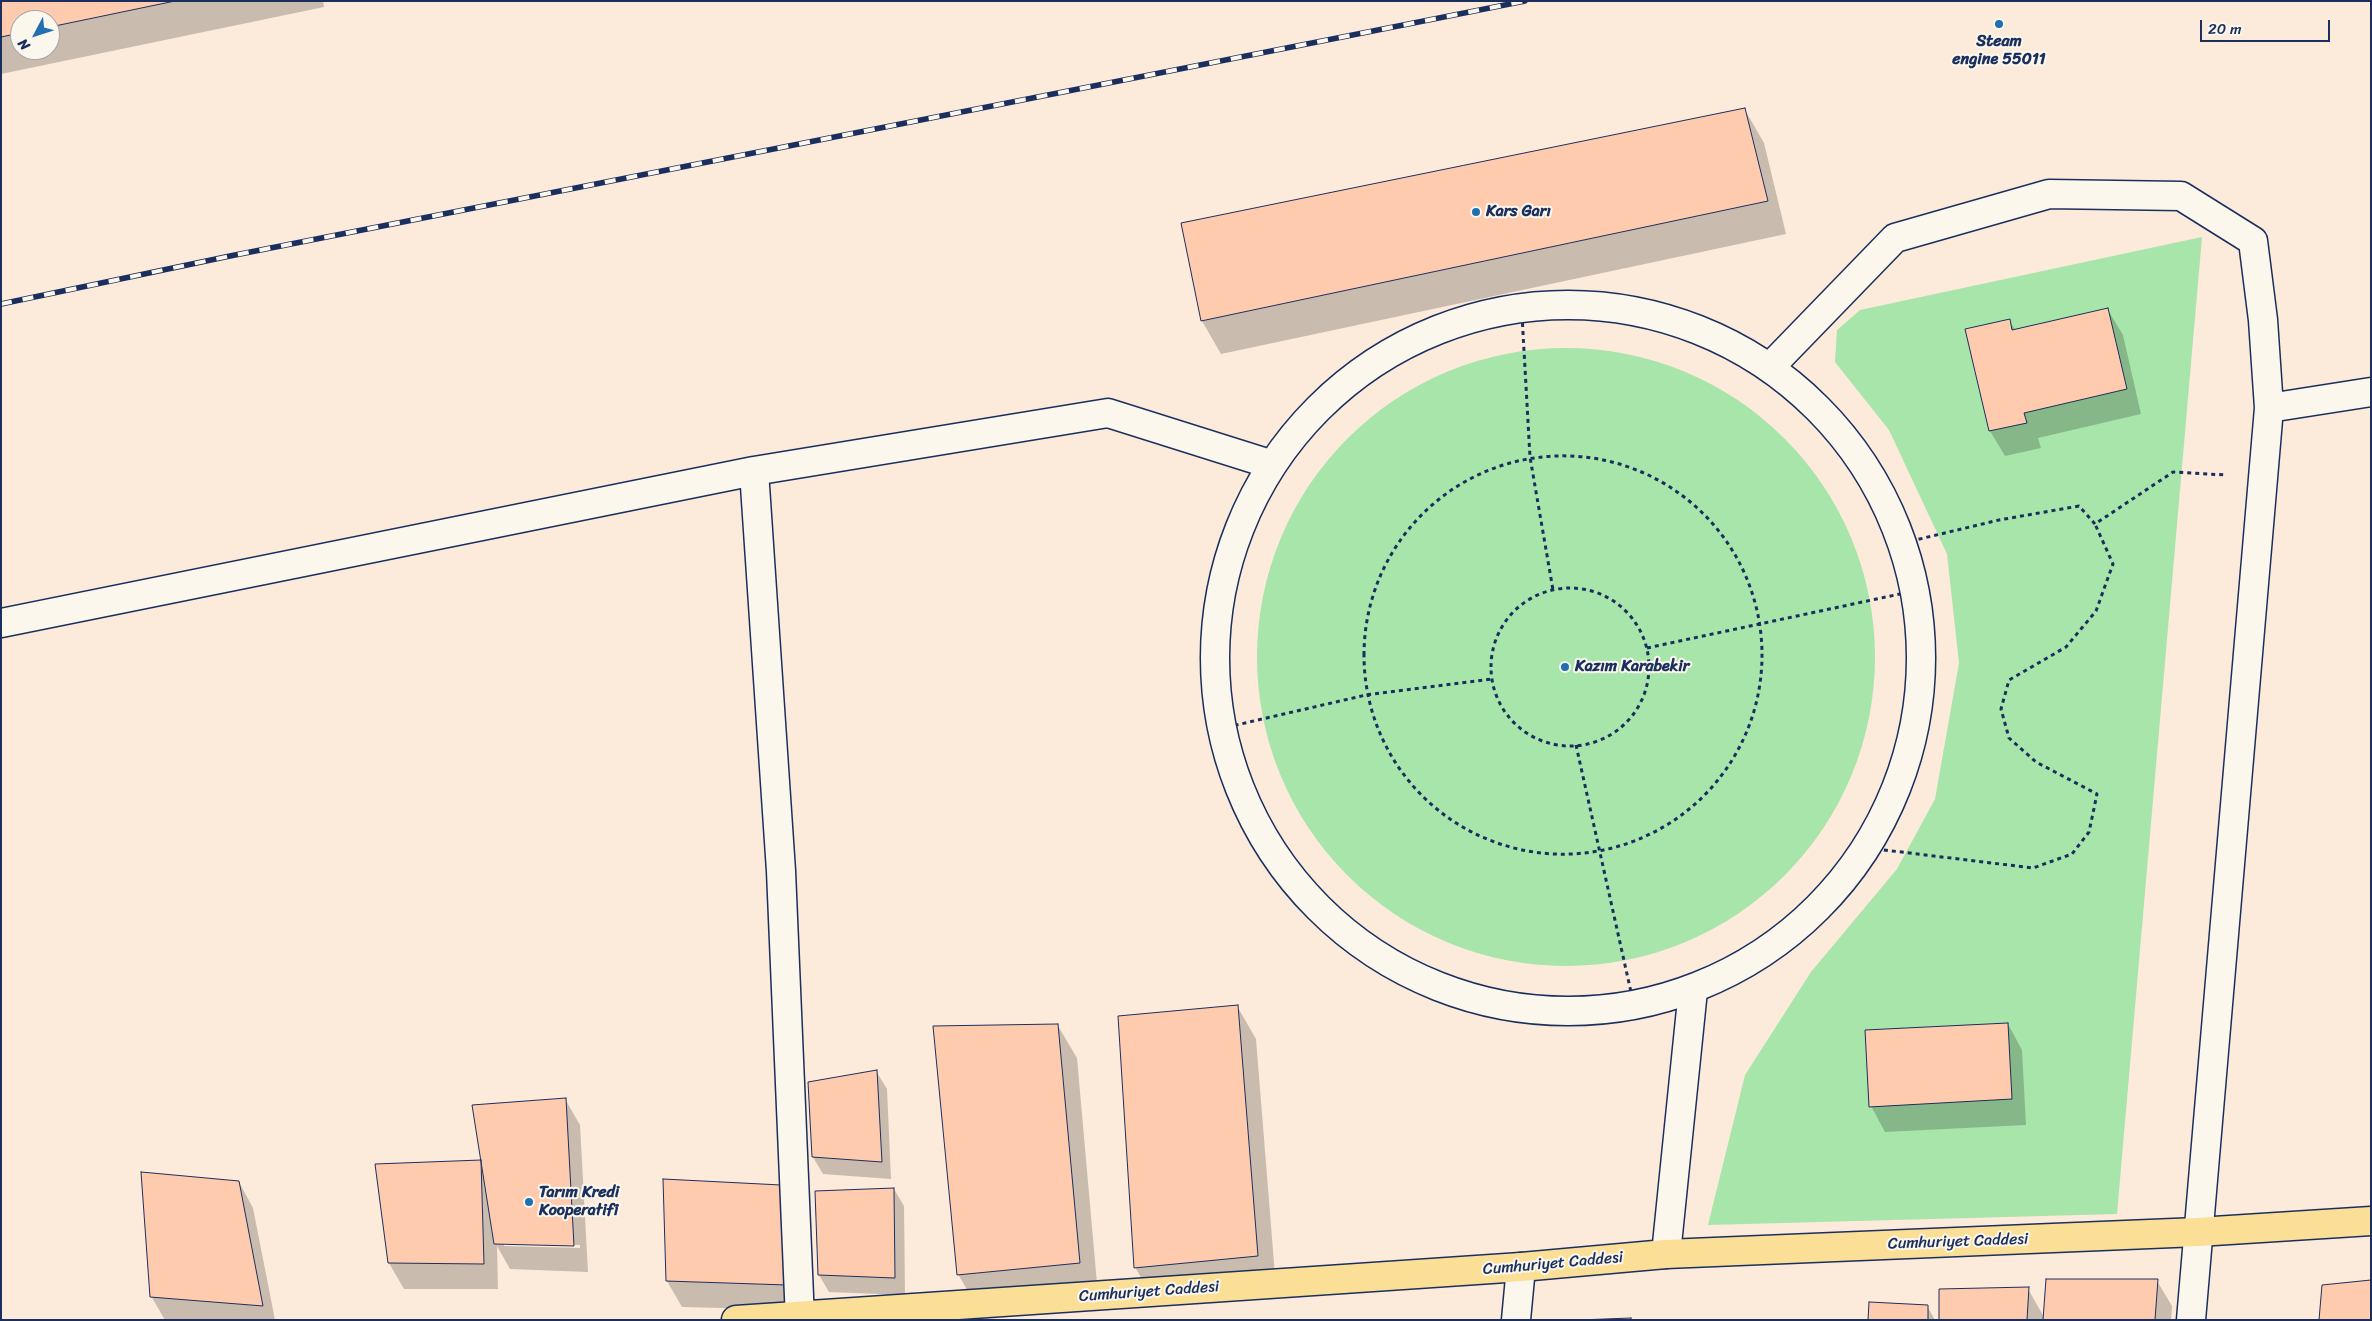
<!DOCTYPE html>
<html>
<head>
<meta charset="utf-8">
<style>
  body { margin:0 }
  #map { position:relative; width:2372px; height:1321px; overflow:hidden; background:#fceada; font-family:Sriracha,sans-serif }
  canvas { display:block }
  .frame { position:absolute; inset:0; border:2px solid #1b2f5e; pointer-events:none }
  .north { position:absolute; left:10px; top:10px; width:50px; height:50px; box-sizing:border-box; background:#fbf7ec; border:1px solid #a1a7b3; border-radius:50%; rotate:230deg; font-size:14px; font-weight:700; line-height:20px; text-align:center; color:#1b2f5e }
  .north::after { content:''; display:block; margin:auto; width:18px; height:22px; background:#1f6fb2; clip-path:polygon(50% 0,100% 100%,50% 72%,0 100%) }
  .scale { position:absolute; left:2200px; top:20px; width:130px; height:22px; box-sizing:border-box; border:2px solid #1b2f5e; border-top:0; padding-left:6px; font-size:15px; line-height:18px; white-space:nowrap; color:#1b2f5e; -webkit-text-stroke:4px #fbf7ec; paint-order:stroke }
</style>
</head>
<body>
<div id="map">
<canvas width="2372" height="1321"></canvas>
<div class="frame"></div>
<div class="north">N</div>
<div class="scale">20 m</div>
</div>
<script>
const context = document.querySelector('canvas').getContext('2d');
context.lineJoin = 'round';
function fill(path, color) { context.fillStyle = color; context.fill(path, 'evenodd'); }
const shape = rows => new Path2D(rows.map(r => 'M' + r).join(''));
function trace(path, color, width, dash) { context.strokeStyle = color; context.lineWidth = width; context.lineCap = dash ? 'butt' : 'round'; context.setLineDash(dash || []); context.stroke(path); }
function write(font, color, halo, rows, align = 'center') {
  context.font = font + ' Sriracha,sans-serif'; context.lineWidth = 4; context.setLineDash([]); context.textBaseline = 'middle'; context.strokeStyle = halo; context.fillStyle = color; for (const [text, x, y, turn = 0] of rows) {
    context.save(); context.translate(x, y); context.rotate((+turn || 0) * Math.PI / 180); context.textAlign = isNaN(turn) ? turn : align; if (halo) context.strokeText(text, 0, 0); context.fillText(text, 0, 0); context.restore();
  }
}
fill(shape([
  [2202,237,2117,1214,1708,1225,1745,1075,1811,972,1897,869,1935,799,1959,663,1947,554,1889,430,1835,362,1837,330,1860,310],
  '1257 657a309 309 0 1 1 618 0a309 309 0 1 1-618 0Z'
]), '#a8e5ab');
fill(shape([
  [1,1,323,1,324,7,1,74],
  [20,20,50,20,50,50,20,50],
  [1745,110,1764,143,1786,234,1221,354,1202,321,1183,224],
  [2108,310,2123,335,2141,414,2038,438,2041,448,2005,456,1990,431,1966,330,2009,320,2016,331],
  [1237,1006,1256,1039,1276,1288,1154,1300,1135,1267],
  [2008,1024,2022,1050,2026,1125,1885,1132,1871,1106],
  [1058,1026,1077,1058,1098,1295,977,1307,958,1274],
  [876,1071,887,1089,891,1179,823,1174,813,1157],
  [565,1099,580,1125,588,1272,510,1269,497,1246,498,1289,404,1289,389,1263,482,1161],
  [504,1243,580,1245,580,1248,504,1246],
  [239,1182,253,1208,275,1320,165,1320,151,1296],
  [780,1186,801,1310,682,1307,667,1281],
  [894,1189,904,1206,905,1295,829,1292,819,1275],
  [2157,1281,2172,1306,2171,1320,1941,1320,2028,1289,2044,1317],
  [1927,1306,1935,1320,1869,1320]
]), '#0003');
const building = shape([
  [1,1,175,1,50,27,50,20,20,20,20,33,1,37,1,1],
  [1745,108,1768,201,1201,321,1181,223,1745,108],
  [2108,308,2127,389,2024,413,2027,423,1989,431,1965,329,2010,319,2012,330,2108,308],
  [1238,1005,1258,1256,1134,1268,1118,1016,1238,1005],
  [2008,1023,2012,1099,1869,1107,1865,1030,2008,1023],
  [1058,1024,1080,1263,957,1275,933,1026,1058,1024],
  [877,1070,882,1162,812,1157,808,1082,877,1070],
  [566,1098,574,1246,494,1244,472,1105,566,1098],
  [481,1160,484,1264,388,1263,375,1164,481,1160],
  [141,1172,239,1181,263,1306,150,1297,141,1172],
  [663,1179,781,1185,787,1285,666,1281,663,1179],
  [894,1188,895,1278,818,1275,815,1191,894,1188],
  [2046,1279,2158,1279,2155,1320,2043,1320,2046,1279],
  [2371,1280,2371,1320,2319,1320,2322,1285,2371,1280],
  [2029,1287,2027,1320,1939,1320,1939,1289,2029,1287],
  [1869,1302,1928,1305,1928,1320,1868,1320,1869,1302],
  [1631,1318,1631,1320,1579,1320,1631,1318]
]);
fill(building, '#ffcbaf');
trace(building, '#1b2f5e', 1);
const minor = shape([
  '1215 658a353 353 0 1 1 706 0a353 353 0 1 1-706 0Z',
  [1771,366,1895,238,2049,194,2181,196,2253,241,2263,320,2269,408],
  [754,471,781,871,800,1320],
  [1,623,754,471,1108,413,1270,464],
  [1666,1254,1693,990],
  [1516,1320,1521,1267],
  [2191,1320,2269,408,2371,392]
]);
const major = shape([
  [736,1320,1521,1267,1666,1254,2198,1232,2371,1221]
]);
trace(minor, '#1b2f5e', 31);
trace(major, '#1b2f5e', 31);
trace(shape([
  [1522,315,1530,457,1553,590],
  '1364 655a199 199 0 1 1 398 0a199 199 0 1 1-398 0Z',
  [1903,543,1999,520,2079,506,2095,524,2173,472,2226,475],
  '1491 667a79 79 0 1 1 158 0a79 79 0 1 1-158 0Z',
  [1647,648,1914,591],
  [1219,729,1366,695,1492,679],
  [1576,745,1635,1010],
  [1868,848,2033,868,2072,854,2089,832,2097,794,2036,762,2009,738,2001,709,2009,680,2066,647,2096,611,2113,564,2095,524]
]), '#1b2f5e', 3, [4, 4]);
trace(minor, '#fbf7ec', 28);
trace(major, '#fbdf96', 28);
const rail = shape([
  [1,304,230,256,1525,1]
]);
trace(rail, '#1b2f5e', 5.5);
trace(rail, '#fbf7ec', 4, [11]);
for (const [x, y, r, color] of [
  [1999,24,5,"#1f6fb2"],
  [1476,212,5,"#1f6fb2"],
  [1565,667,5,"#1f6fb2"],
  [529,1202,5,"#1f6fb2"]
]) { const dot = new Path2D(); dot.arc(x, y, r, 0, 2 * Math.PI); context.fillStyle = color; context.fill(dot); trace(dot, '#fbf7ec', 2); }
write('bold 16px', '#1b2f5e', '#fbf7ec', [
  ["Steam",1999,42,"center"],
  ["engine 55011",1999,60,"center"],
  ["Kars Garı",1486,212],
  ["Kazım Karabekir",1575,667],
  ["Tarım Kredi",539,1193],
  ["Kooperatifi",539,1211]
], 'left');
write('16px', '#1b2f5e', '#fbf7ec', [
  ["Cumhuriyet Caddesi",1958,1242,-2],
  ["Cumhuriyet Caddesi",1553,1264,-5],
  ["Cumhuriyet Caddesi",1149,1292,-4]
]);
</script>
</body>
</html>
